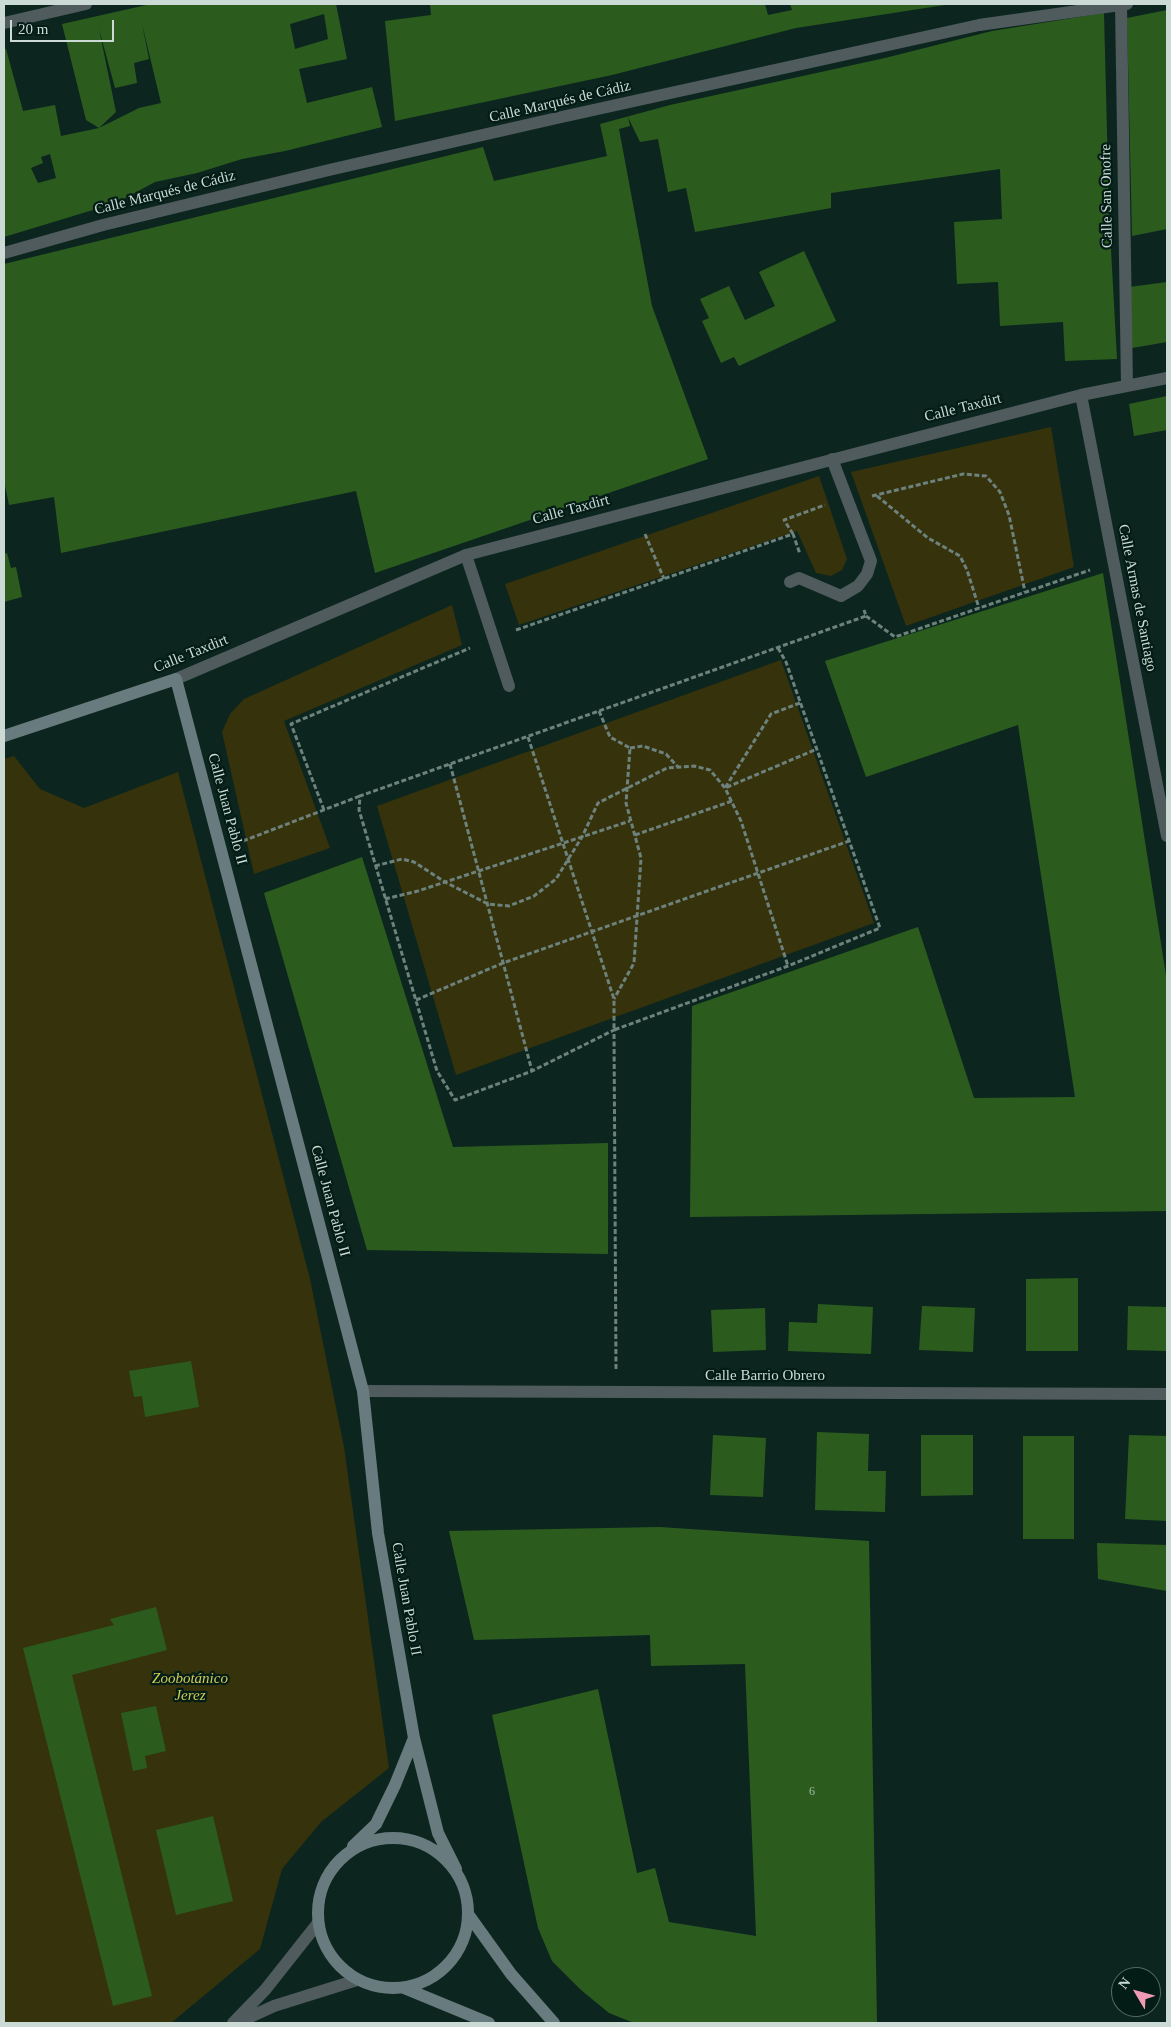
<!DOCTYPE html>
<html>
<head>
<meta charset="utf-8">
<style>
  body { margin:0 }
  #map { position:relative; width:1171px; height:2027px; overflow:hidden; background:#0c261f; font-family:"Times New Roman",serif }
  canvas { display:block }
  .frame { position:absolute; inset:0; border:5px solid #cbdad5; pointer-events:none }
  .north { position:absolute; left:1111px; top:1967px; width:50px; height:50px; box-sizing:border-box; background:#031c16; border:1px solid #536862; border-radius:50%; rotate:307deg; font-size:14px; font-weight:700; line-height:20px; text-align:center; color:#cbdad5 }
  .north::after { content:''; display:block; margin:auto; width:18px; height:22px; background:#f19ab3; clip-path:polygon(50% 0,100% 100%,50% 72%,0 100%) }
  .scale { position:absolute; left:10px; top:20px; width:104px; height:22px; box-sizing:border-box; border:2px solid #cbdad5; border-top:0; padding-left:6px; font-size:15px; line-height:18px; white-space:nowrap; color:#cbdad5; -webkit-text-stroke:4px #031c16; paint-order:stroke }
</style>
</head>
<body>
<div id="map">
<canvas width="1171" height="2027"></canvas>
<div class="frame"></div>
<div class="north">N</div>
<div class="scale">20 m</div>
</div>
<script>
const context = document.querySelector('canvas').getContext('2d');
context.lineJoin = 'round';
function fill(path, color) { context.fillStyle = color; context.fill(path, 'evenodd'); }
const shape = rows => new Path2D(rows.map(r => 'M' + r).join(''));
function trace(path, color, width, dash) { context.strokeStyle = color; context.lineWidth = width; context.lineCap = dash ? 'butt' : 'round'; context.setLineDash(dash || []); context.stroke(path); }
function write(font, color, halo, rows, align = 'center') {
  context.font = font + ' "Times New Roman",serif'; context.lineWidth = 4.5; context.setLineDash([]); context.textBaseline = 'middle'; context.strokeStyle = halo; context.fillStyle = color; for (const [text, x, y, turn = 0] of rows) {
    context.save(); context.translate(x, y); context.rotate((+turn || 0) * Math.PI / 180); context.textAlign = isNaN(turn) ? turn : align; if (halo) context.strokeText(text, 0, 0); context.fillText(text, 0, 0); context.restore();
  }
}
fill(shape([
  [1051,427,1074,567,906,626,851,472],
  [819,476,847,559,842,570,831,576,816,573,797,531,519,625,505,584],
  [452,605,462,645,284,721,330,848,254,874,222,732,230,714,244,699],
  [781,660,874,923,456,1075,377,806],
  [14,756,40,789,84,808,178,772,310,1279,344,1447,389,1768,321,1822,282,1869,260,1949,171,2023,4,2023,4,759]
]), '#35320c');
fill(shape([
  [151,4,336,4,347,59,299,69,307,103,372,87,382,127,285,151,242,159,197,173,155,182,116,203,4,237,4,49,6,49,23,111,55,105,61,136,99,128,86,120,62,24],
  [324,14,328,39,295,49,290,24],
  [142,24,161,103,139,108,99,128,116,112,99,29,115,88,137,83,134,63,149,59],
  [50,154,56,178,38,183,31,168,43,163,41,157],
  [430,4,765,4,768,15,792,10,790,4,945,5,796,28,612,75,395,121,385,21,431,15],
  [1167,10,1167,229,1132,236,1127,18],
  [1104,13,1109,213,1117,359,1065,361,1063,322,1000,326,998,282,957,284,954,222,1002,219,1000,169,831,193,831,208,695,232,686,188,668,192,658,139,640,142,628,117,630,126,619,129,652,306,708,459,375,573,356,491,61,553,54,497,9,505,4,481,4,264,483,147,494,181,607,156,600,124,670,105,885,58,992,31],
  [804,251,836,321,739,366,734,357,721,363,702,321,709,318,700,299,729,286,745,320,775,306,759,272],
  [1167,282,1167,342,1132,348,1129,287],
  [1167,396,1167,430,1134,436,1129,404],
  [7,553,11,568,16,567,22,597,4,602,4,554],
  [1103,573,1167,982,1167,1211,690,1217,692,1006,918,927,974,1098,1075,1097,1018,725,866,777,825,661],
  [362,857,453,1147,608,1143,608,1254,367,1250,264,893],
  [1078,1278,1078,1351,1026,1351,1026,1279],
  [818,1304,873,1307,871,1354,788,1351,789,1322,817,1323],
  [922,1306,975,1308,973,1352,919,1350],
  [1128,1306,1167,1307,1167,1351,1127,1350],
  [765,1308,766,1350,713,1352,711,1310],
  [191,1361,199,1407,145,1417,142,1396,134,1397,129,1371],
  [817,1432,869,1434,868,1471,886,1471,885,1512,815,1510],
  [713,1435,766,1438,763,1497,710,1495],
  [921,1435,973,1435,973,1495,921,1496],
  [1129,1435,1167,1436,1167,1521,1125,1519],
  [1023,1436,1074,1436,1074,1539,1023,1539],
  [660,1527,869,1541,877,2023,634,2023,609,2013,581,1990,552,1961,538,1928,492,1715,598,1689,637,1873,655,1868,669,1922,756,1936,745,1664,651,1666,650,1635,474,1640,449,1531],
  [1097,1543,1167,1545,1167,1591,1098,1579],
  [156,1607,167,1650,72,1675,152,1996,113,2006,23,1648,114,1625,110,1619],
  [156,1706,166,1751,145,1756,147,1768,133,1771,121,1713],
  [213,1816,233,1901,176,1915,156,1830]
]), '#2b5c1e');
trace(shape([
  [872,496,963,474,986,476,1000,492,1009,515,1025,592],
  [877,496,928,538,960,556,967,570,979,608],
  [645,534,664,579],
  [793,534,784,520,825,505],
  [866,616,895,637,1090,570],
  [516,630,793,534,800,554],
  [800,703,771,714,725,788,817,749],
  [599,711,610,737,630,748,626,803,641,858,634,963,614,999],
  [528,737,614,999,614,1030,788,966,880,928,786,662,778,648],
  [630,748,643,746,666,754,678,767],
  [450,764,532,1071],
  [324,810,291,724,470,648],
  [635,835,732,801],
  [243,841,360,796],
  [375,866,402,859,414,862,445,882,488,904,509,906,534,896,556,879,582,837,598,803,667,768,694,766,710,770,725,788,741,821,788,966],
  [385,899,418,891,630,821],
  [416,1000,503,963,849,841],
  [616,1369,614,1030,532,1071,455,1100,437,1071,359,810,360,796,866,616,864,610]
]), '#6d827c', 3, [5, 2.5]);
trace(shape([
  [466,555,509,686],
  [790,582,799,578,841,596,858,586,867,574,871,561,832,459]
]), '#4f5b5d', 12);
trace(shape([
  [1121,5,1127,386],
  [4,23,86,4],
  [4,253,103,225,329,170,557,118,979,25,1127,4],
  [1081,395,1167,836],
  [176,679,466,555,1081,395,1167,378],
  [363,1391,1167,1394]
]), '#4f5b5d', 12);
trace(shape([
  [233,2023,265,1990,318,1923],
  [237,2023,274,2006,357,1980]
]), '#4f5b5d', 12);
trace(shape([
  [4,736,176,679,363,1391,378,1533,414,1738,438,1833,456,1869],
  '318 1913a75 75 0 1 1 150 0a75 75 0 1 1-150 0Z',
  [353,1846,376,1824,395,1785,414,1738],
  [468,1914,511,1974,554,2023],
  [404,1988,489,2023]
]), '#687b7f', 12);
write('12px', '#a3baa7', null, [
  ["6",812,1792]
]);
write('15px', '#cbdad5', '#031c16', [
  ["Calle Marqués de Cádiz",560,102,-13],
  ["Calle Marqués de Cádiz",165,193,-14],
  ["Calle San Onofre",1107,196,-91],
  ["Calle Taxdirt",963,408,-14],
  ["Calle Taxdirt",571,510,-15],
  ["Calle Armas de Santiago",1137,598,79],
  ["Calle Taxdirt",191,654,-22],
  ["Calle Juan Pablo II",227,809,75],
  ["Calle Juan Pablo II",330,1201,75],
  ["Calle Barrio Obrero",765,1376],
  ["Calle Juan Pablo II",406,1599,80]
]);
write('italic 15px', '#d3ca55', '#031c16', [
  ["Zoobotánico",190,1679],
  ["Jerez",190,1696]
]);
</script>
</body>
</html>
